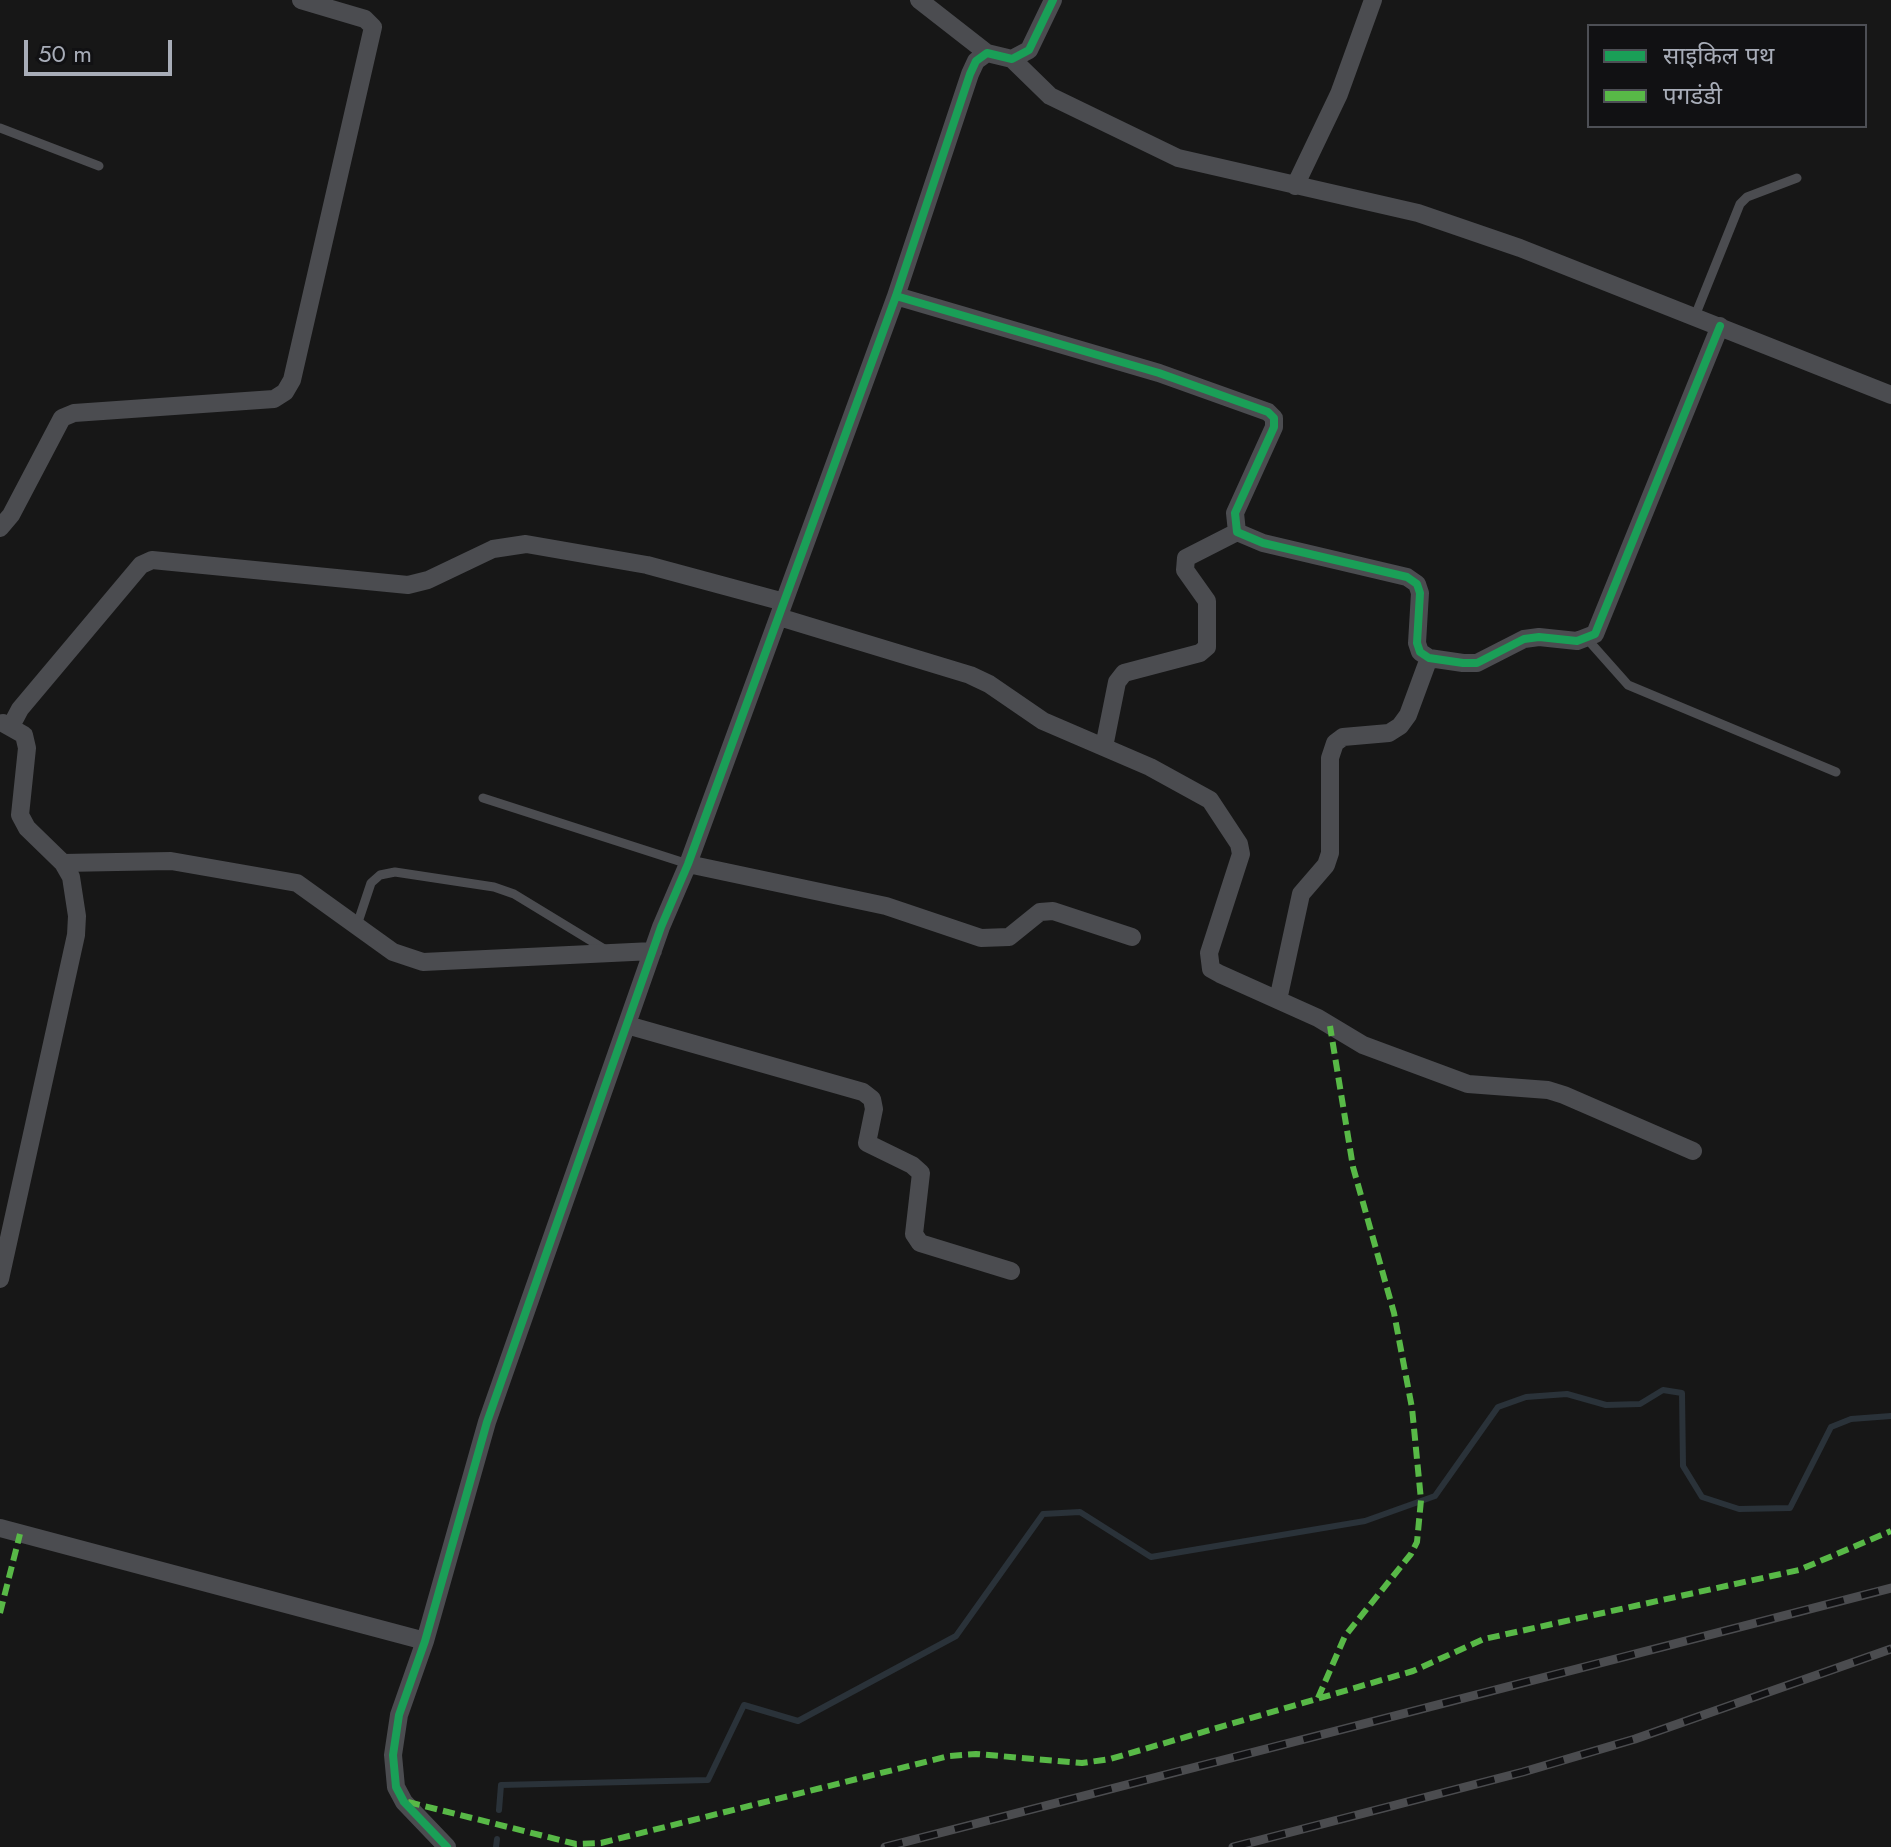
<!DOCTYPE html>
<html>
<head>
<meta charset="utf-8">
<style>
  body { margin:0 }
  #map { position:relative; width:1891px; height:1847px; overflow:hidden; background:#171717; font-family:Jost,"Noto Sans Devanagari",sans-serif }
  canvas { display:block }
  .legend { position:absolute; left:1587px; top:24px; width:280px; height:104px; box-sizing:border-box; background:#111113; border:2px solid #4d4f55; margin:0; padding:10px 14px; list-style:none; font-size:24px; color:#a8adb8 }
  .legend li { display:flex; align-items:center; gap:16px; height:40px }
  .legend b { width:40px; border:2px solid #4d4f55 }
  .scale { position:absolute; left:24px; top:40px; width:148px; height:36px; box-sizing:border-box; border:4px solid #a8adb8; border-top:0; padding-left:10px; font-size:24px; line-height:28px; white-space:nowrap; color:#a8adb8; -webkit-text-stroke:6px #111113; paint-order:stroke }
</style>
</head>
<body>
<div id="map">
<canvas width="1891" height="1847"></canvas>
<ul class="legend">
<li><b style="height:10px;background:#1a9f57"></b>साइकिल पथ</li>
<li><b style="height:10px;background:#58b947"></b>पगडंडी</li>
</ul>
<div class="scale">50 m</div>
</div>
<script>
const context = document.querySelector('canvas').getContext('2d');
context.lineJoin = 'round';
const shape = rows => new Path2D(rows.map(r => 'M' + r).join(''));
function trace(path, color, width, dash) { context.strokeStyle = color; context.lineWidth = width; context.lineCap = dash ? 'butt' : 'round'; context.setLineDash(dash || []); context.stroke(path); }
trace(shape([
  [499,1810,501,1785,708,1780,744,1705,798,1721,956,1636,1043,1514,1080,1512,1151,1557,1365,1521,1435,1496,1498,1407,1526,1397,1567,1394,1606,1405,1640,1404,1663,1390,1682,1393,1683,1466,1702,1497,1739,1509,1790,1508,1831,1427,1851,1419,1891,1416],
  [496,1847,497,1839]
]), '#2a3239', 6);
trace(shape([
  [0,128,99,166],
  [1695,316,1740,204,1747,197,1797,178],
  [1588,640,1628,685,1836,772],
  [483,798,688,864],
  [357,925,371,883,380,875,395,872,494,887,514,894,606,950]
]), '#4b4c50', 9);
trace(shape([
  [919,0,987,53],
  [1012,59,1050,96,1178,158,1418,213,1520,248,1891,395],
  [1295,186,1339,94,1373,0],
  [896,296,1159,373,1268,412,1274,418,1274,427,1235,513,1237,532,1263,543,1407,577,1417,584,1420,593,1417,643,1420,652,1429,658,1463,663,1477,663,1524,639,1539,637,1577,641,1595,634,1720,326],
  [0,528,11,515,62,418,74,413,274,399,285,392,292,380,373,27,365,19,301,0],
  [779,617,970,675,989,684,1043,721,1150,767,1210,800,1239,844,1241,854,1209,953,1211,969,1220,974,1318,1018,1363,1045,1468,1084,1548,1090,1564,1095,1693,1151],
  [11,726,20,709,141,565,152,560,408,585,428,580,493,549,526,544,647,565,784,602],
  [1104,747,1117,682,1124,673,1200,653,1207,647,1207,601,1185,570,1186,558,1237,532],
  [63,863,171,861,297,883,393,952,423,962,653,951],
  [688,864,886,906,981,938,1009,937,1040,912,1053,911,1132,937],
  [1278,1000,1301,894,1326,865,1330,853,1330,758,1335,743,1343,737,1389,733,1400,726,1408,715,1429,658],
  [627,1025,863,1092,872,1099,874,1109,867,1143,912,1165,921,1173,914,1234,920,1243,1011,1271],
  [0,1279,76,935,77,916,71,877,63,863,27,828,20,815,27,748,24,735,3,723],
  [0,1528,425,1641],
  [447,1847,404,1802,396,1787,393,1755,399,1715,425,1641,487,1422,661,927,688,864,896,296,970,74,976,61,987,53,1012,59,1029,50,1053,0]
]), '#4b4c50', 18);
const rail = shape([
  [885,1847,1891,1588],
  [1233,1847,1523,1772,1635,1739,1891,1649]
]);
trace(rail, '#4b4c4f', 9);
trace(rail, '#111113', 6, [18]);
trace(shape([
  [0,1613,20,1534],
  [1318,1698,1345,1636,1411,1554,1417,1542,1421,1500,1412,1408,1394,1313,1353,1167,1330,1026],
  [408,1802,576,1844,601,1843,949,1756,976,1754,1082,1763,1110,1759,1413,1671,1484,1639,1799,1570,1891,1531]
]), '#58b947', 6, [12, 6]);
trace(shape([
  [896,296,1159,373,1268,412,1274,418,1274,427,1235,513,1237,532,1263,543,1407,577,1417,584,1420,593,1417,643,1420,652,1429,658,1463,663,1477,663,1524,639,1539,637,1577,641,1595,634,1720,326],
  [447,1847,404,1802,396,1787,393,1755,399,1715,425,1641,487,1422,661,927,688,864,896,296,970,74,976,61,987,53,1012,59,1029,50,1053,0]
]), '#1a9f57', 8);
</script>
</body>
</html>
